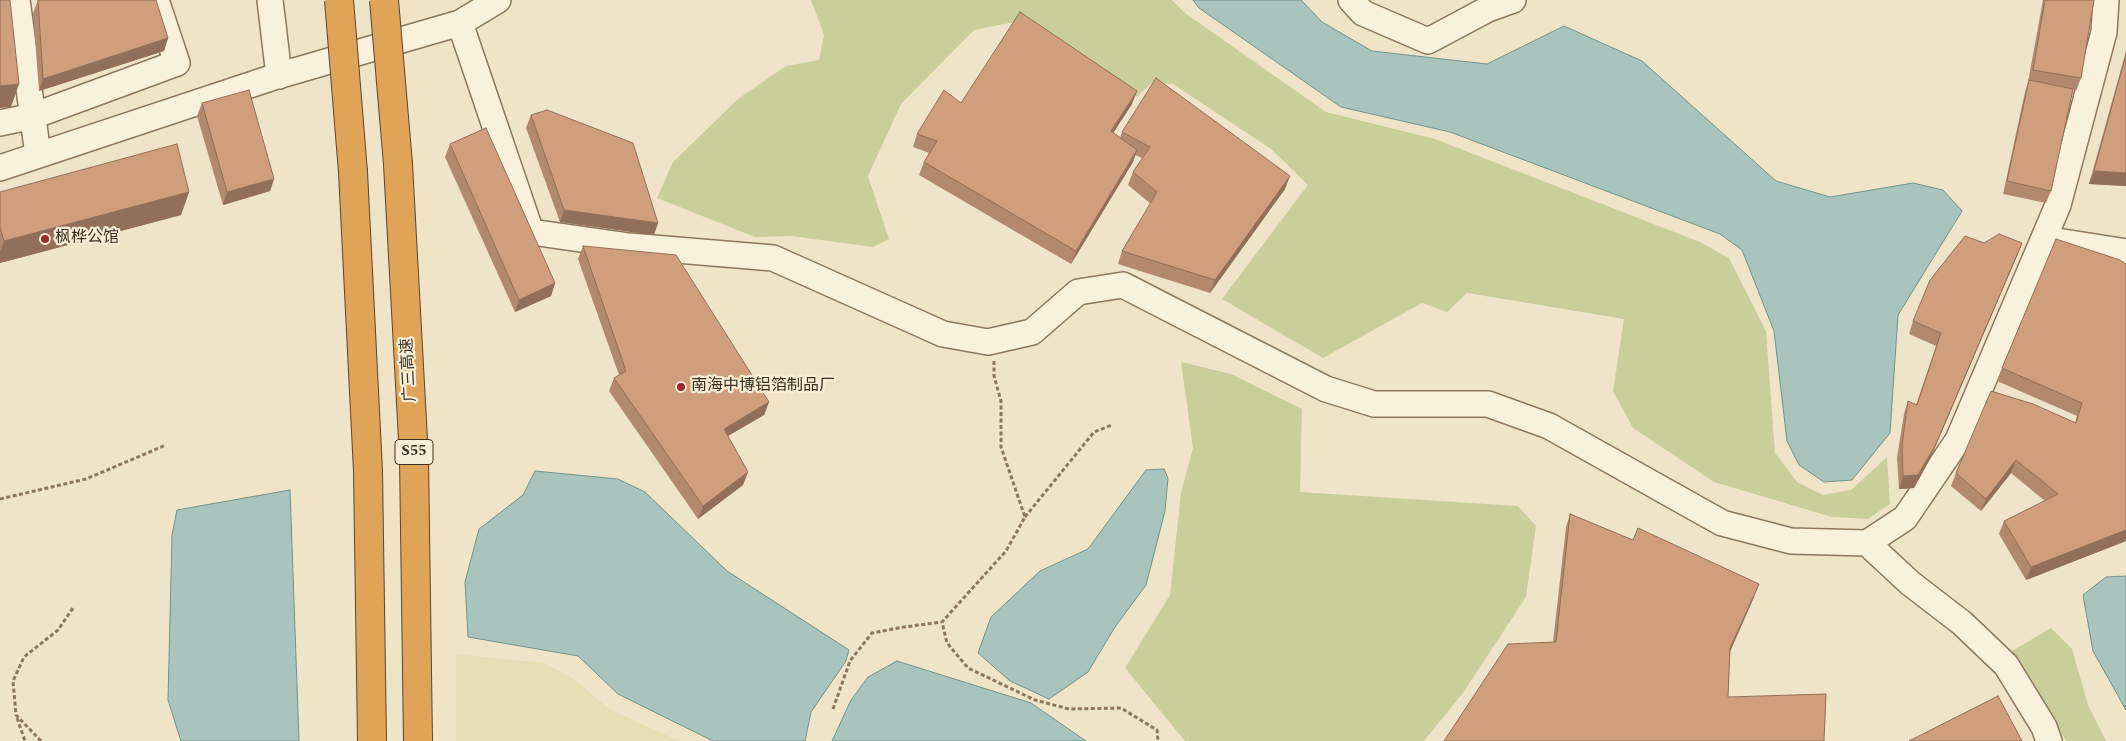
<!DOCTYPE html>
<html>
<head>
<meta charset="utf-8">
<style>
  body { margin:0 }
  canvas { display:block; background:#f0e4c8 }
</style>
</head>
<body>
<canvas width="2126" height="741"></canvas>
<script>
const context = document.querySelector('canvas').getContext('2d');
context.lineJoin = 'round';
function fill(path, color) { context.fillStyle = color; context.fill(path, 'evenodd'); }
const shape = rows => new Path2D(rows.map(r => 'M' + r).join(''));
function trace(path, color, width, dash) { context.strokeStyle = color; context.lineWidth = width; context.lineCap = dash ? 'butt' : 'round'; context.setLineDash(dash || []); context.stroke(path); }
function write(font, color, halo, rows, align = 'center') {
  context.font = font + ' Spectral,"Noto Sans SC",serif'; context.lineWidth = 4.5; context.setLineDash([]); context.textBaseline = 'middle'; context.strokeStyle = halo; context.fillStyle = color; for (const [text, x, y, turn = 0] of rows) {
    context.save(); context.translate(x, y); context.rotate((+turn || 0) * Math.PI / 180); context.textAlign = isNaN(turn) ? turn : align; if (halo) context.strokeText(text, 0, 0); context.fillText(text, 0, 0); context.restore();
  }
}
fill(shape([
  [456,654,544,663,571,677,611,710,679,741,456,741]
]), '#e6deb5');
fill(shape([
  [811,0,1172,0,1185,13,1326,112,1435,139,1700,242,1729,258,1766,331,1775,453,1797,482,1823,495,1851,490,1887,457,1890,504,1868,519,1832,517,1714,482,1633,428,1613,391,1624,319,1467,293,1447,312,1422,303,1323,358,1222,299,1308,185,1271,149,1173,84,1153,82,1137,97,1020,21,974,30,901,104,868,176,889,239,873,247,791,236,755,237,657,198,673,162,738,99,786,66,819,60,824,35],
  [1181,362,1231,374,1302,409,1300,492,1518,506,1536,526,1526,597,1463,693,1424,741,1185,741,1125,668,1170,595,1181,493,1193,448],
  [2051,628,2072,649,2088,705,2106,741,2066,741,2051,714,2005,655]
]), '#c9cf9b');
const water = shape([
  [1193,0,1301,0,1322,22,1372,51,1487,64,1564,26,1642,61,1776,181,1830,197,1913,183,1943,190,1962,211,1898,315,1890,433,1852,480,1824,482,1799,465,1787,441,1774,331,1742,250,1720,234,1450,132,1341,107,1199,8,1193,0],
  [1164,469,1168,478,1165,511,1146,585,1115,627,1088,672,1049,699,1010,681,978,653,991,617,1040,571,1088,549,1146,470,1164,469],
  [535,471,618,479,645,492,727,571,849,650,846,661,811,712,805,741,713,741,618,694,578,656,468,637,465,582,479,529,523,495,535,471],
  [290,490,299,741,181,741,168,700,172,535,177,510,290,490],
  [2126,576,2126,710,2093,651,2083,595,2106,577,2126,576],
  [897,661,1031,703,1086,741,832,741,851,700,868,677,897,661]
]);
fill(water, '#a9c4bc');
trace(water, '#6f938a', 1);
const minor = shape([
  [17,0,38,155],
  [270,0,279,76],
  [1351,0,1363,13,1428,41,1488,9,1513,0],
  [460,23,531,232,629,246,773,258,943,334,988,342,1032,332,1078,292,1123,285,1326,389,1374,404,1488,404,1549,426,1722,523,1791,541,1867,543,1905,518,1958,440,2058,205,2104,32,2106,0],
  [0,123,33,116,177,63,156,0],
  [0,168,274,77,460,23,498,0],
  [2044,239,2126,252],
  [1867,543,1910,583,1962,623,2006,665,2044,727,2049,741]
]);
const highway = shape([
  [398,164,414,458,418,741],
  [353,172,368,471,372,741]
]);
trace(minor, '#8d765c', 28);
trace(highway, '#5b4430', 30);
trace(shape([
  [994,361,994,376,1001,401,1001,447,1025,517,1006,551,942,622,947,643,968,668,1035,700,1069,709,1121,708,1157,730,1158,741],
  [0,499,86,479,166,445],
  [1025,517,1094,432,1112,425],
  [833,709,850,661,872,633,904,627,942,622],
  [17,718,25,741],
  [41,741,16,715,13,681,24,657,58,630,73,608]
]), '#8d765c', 3, [4, 2.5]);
trace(minor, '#faf1dc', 25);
trace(highway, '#e0a458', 28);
const highwayBridge = shape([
  [339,0,353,172],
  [384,0,398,164]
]);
trace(highwayBridge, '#5b4430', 30, []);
trace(highwayBridge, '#e0a458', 28);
fill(shape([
  [38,0,168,38,164,51,39,91,33,13],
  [2040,0,2094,0,2081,78,2076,91,2073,90,2051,191,2046,203,2003,194,2025,92,2028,82,2043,0],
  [2126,51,2126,186,2089,184],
  [202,103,274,179,270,191,223,205,197,116],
  [961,103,1132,104,1113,133,1120,138,1122,132,1285,189,1210,293,1118,264,1122,251,1151,204,1128,185,1133,172,1142,158,1135,155,1133,162,1071,264,919,175,924,162,929,153,913,147,917,134],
  [531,115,654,235,560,222,526,128],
  [450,144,555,283,551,296,515,312,445,157],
  [0,192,189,192,181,215,0,263],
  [1984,243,2022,243,2017,256,1930,459,1914,488,1899,489,1897,458,1904,414,1908,401,1916,405,1936,346,1909,334,1913,321],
  [583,246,769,402,764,415,728,436,748,472,743,485,698,519,609,391,614,378,619,375,578,259],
  [2126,264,2126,541,2026,580,1999,534,2004,521,2045,501,2011,473,1981,511,1951,486,1956,473,2075,423,2077,416,1997,381,2002,368],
  [1570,514,1754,597,1730,651,1728,697,1824,741,1553,642,1566,527]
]), '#b2896c');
fill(shape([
  [168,38,164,51,39,91,43,79],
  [19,84,11,107,0,108,0,86],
  [1137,91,1132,104,1106,144,1111,131],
  [1137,150,1133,162,1071,264,1076,251],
  [2094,171,2126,173,2126,186,2089,184],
  [1290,176,1285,189,1210,293,1215,280],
  [274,179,270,191,223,205,227,192],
  [189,192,181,215,0,263,0,252,4,241],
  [564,210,658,223,654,235,560,222],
  [2022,243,2017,256,1930,459,1914,488,1899,489,1903,476],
  [555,283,551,296,515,312,519,300],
  [769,402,764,415,719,441,724,429],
  [2016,460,2011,473,1981,511,1986,499],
  [748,472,743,485,698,519,703,506],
  [2126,530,2126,541,2026,580,2031,567],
  [1759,584,1754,597,1726,661,1730,648]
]), '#916f58');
const building = shape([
  [0,0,10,0,19,84,0,86,0,0],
  [38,0,156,0,168,38,43,79,38,0],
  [2045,0,2094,0,2081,78,2033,70,2045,0],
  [1020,12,1137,91,1111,131,1137,150,1076,251,924,162,937,141,917,134,944,90,961,103,1020,12],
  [2126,55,2126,173,2094,171,2126,55],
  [1156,78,1290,176,1215,280,1122,251,1157,192,1133,172,1150,147,1122,132,1156,78],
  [2029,80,2073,89,2051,191,2007,181,2029,80],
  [249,90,274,179,227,192,202,103,249,90],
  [547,110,633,143,658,223,564,210,531,115,547,110],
  [486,128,555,283,519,300,450,144,486,128],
  [177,144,189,192,4,241,0,227,0,192,177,144],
  [1999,234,2022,243,1935,446,1918,475,1903,476,1902,445,1908,401,1917,405,1941,333,1913,321,1930,280,1965,236,1984,243,1999,234],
  [2056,239,2120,260,2126,264,2126,530,2031,567,2004,521,2058,494,2016,460,1986,499,1956,473,1991,391,2033,404,2076,423,2082,403,2002,368,2056,239],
  [583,246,676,255,769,402,724,429,748,472,703,506,614,378,626,371,583,246],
  [1570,514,1633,540,1638,528,1759,584,1730,648,1728,697,1826,694,1824,741,1444,741,1508,644,1556,642,1570,514],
  [1998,696,2022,741,1909,741,1998,696]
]);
fill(building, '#cf9f7d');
trace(building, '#916f58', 1);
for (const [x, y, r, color] of [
  [45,239,5,"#9e2a2b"],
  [681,387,5,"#9e2a2b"]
]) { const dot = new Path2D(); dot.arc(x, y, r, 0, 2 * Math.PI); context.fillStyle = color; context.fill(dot); trace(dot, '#f7eed8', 2); }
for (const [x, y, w] of [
  [414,452,38]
]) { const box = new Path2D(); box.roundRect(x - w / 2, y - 12.5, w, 25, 4); context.fillStyle = '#f7eed8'; context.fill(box); trace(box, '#3d2e20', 1); }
write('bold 15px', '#3d2e20', null, [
  ["S55",414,452]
]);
write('16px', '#3d2e20', '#f7eed8', [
  ["枫桦公馆",55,239],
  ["南海中博铝箔制品厂",691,387]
], 'left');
write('16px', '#3d2e20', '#f7eed8', [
  ["广三高速",410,370,-93]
]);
</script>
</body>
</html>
